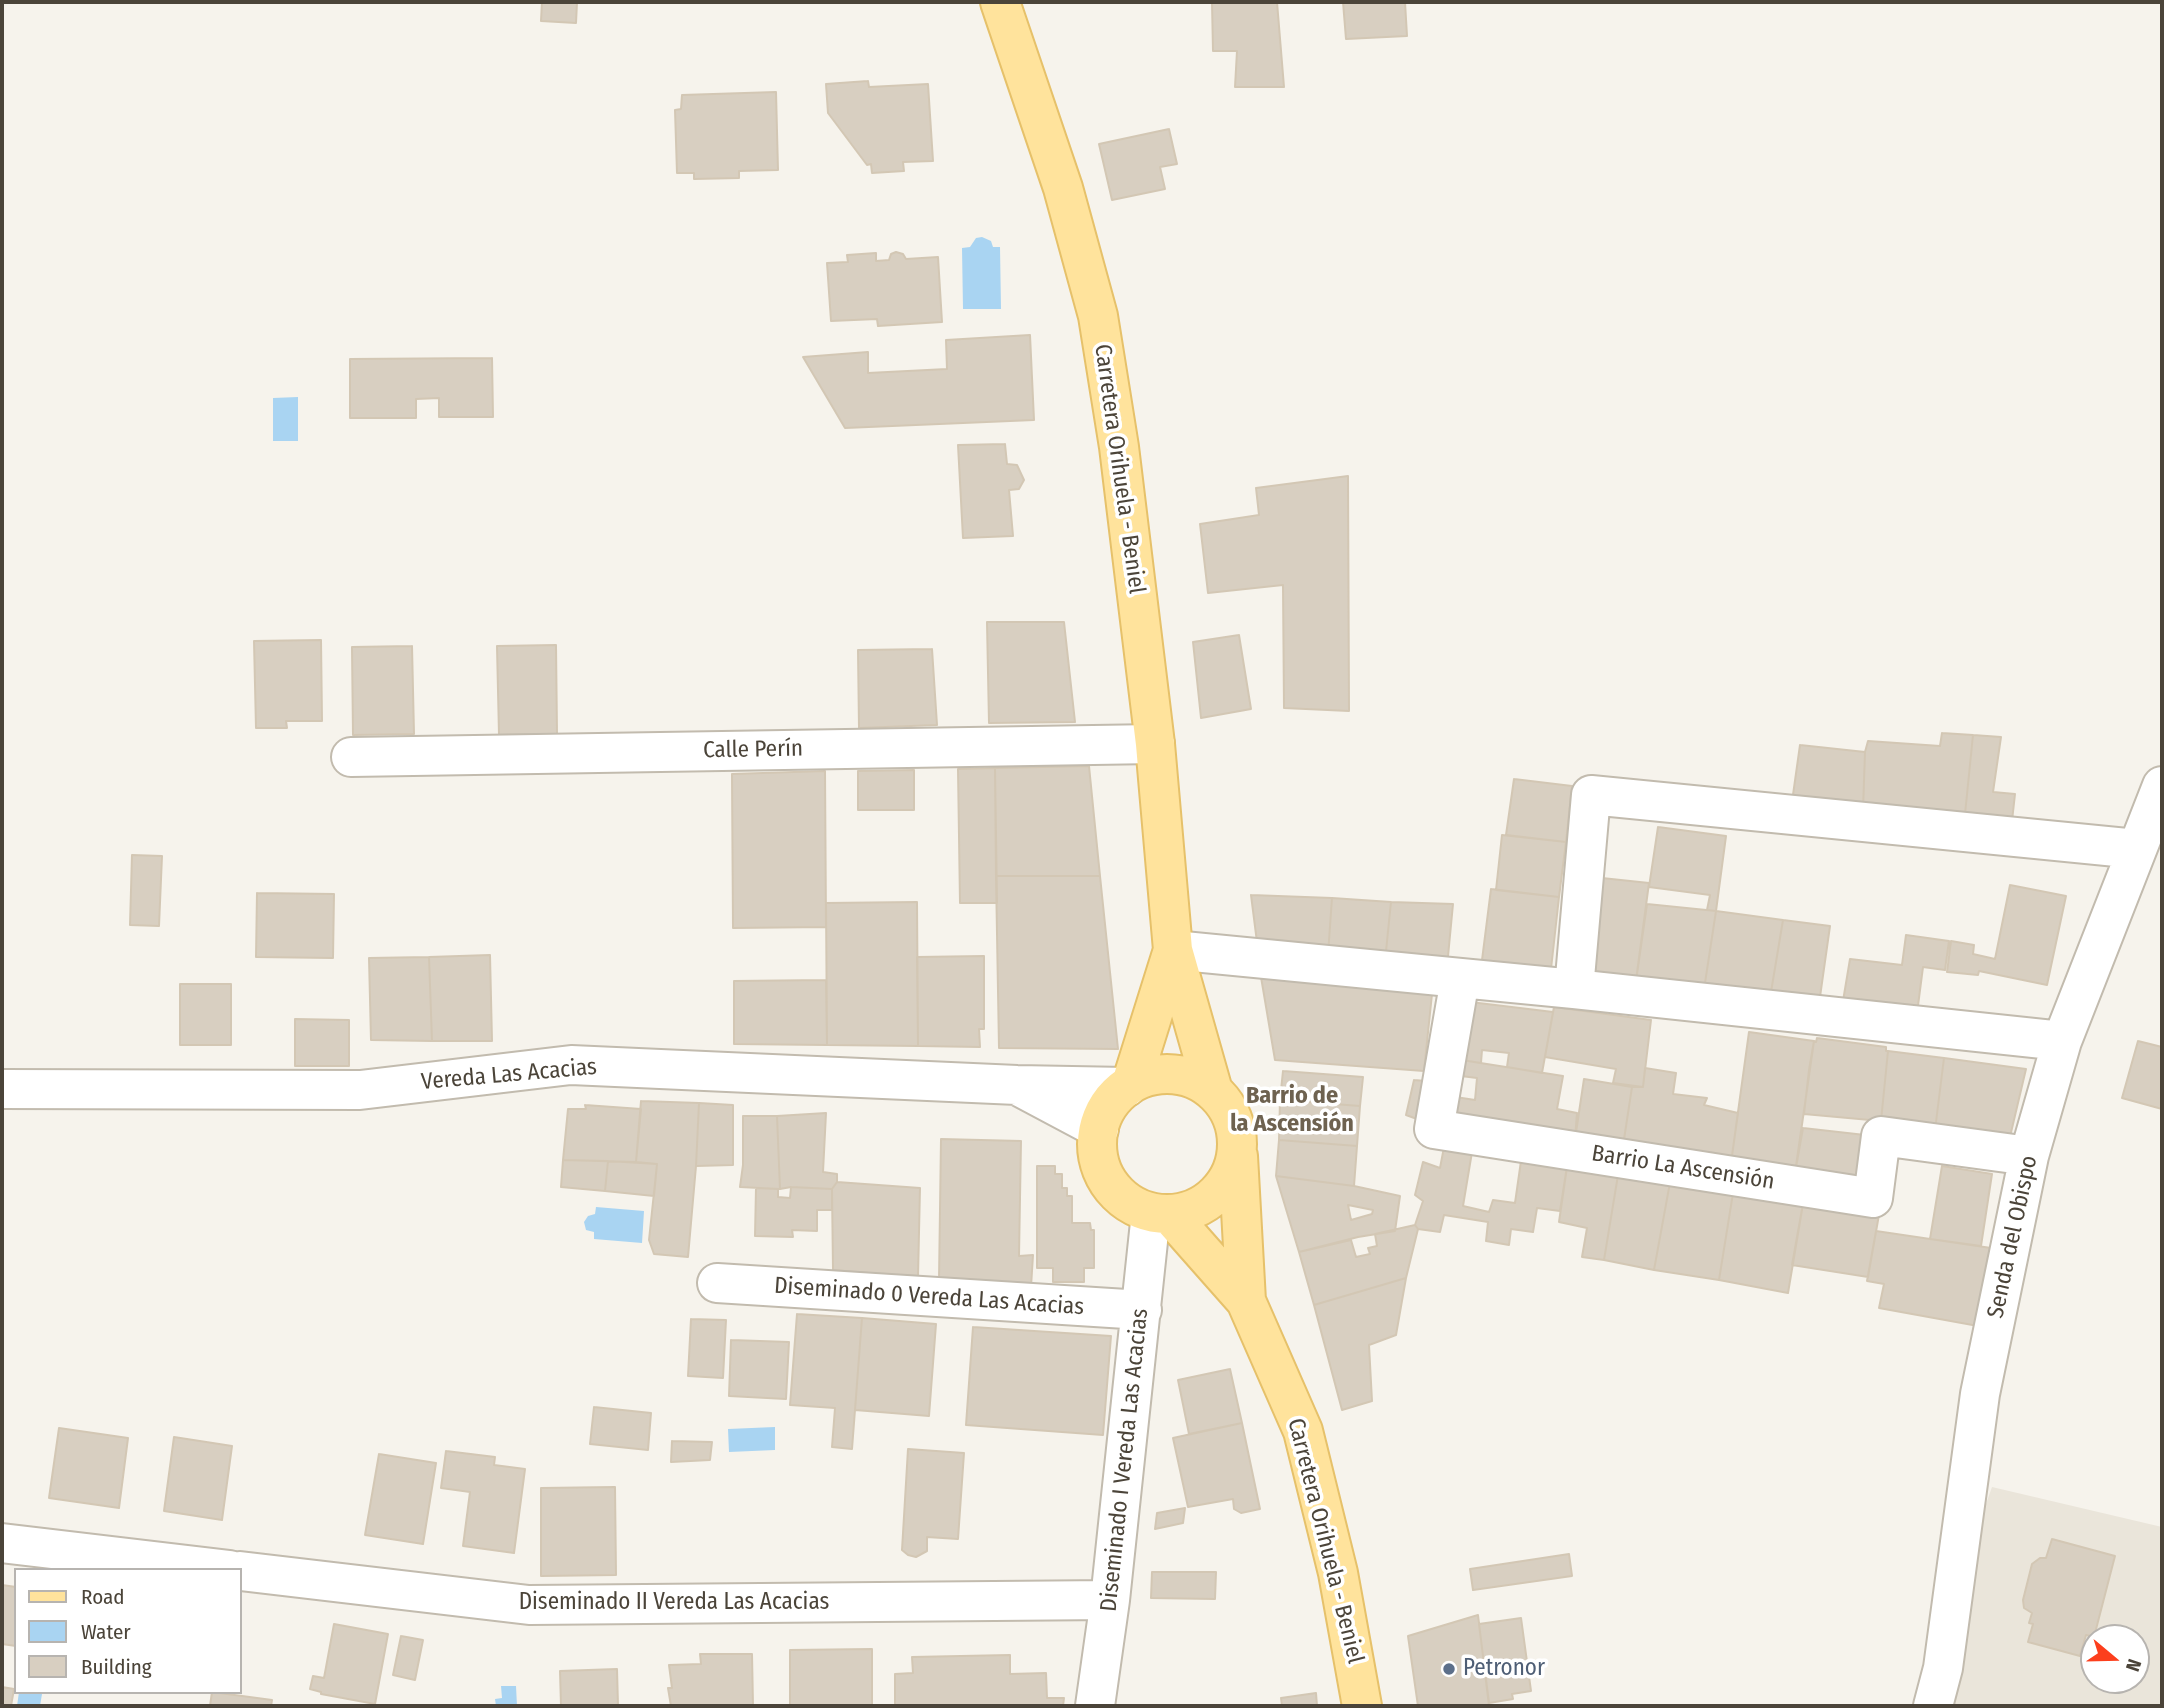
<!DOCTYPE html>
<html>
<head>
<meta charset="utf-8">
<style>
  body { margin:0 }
  #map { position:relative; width:2164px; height:1708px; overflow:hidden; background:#f6f3ec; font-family:"Fira Sans Condensed",sans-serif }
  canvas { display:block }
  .frame { position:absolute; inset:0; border:4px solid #4b4439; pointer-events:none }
  .legend { position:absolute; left:14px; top:1568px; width:228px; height:126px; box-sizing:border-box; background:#fff; border:2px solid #b7b4b0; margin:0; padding:9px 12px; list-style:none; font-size:21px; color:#4b4439 }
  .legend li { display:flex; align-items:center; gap:14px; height:35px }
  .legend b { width:35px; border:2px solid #b7b4b0 }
  .north { position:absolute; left:2080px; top:1624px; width:70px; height:70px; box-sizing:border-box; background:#fff; border:2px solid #b7b4b0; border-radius:50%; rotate:109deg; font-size:19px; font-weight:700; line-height:28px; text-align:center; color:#4b4439 }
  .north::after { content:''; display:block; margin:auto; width:24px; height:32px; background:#fc3f1d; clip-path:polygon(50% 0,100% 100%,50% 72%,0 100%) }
</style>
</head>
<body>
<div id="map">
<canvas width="2164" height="1708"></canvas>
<div class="frame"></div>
<ul class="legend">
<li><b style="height:9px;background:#ffe39c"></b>Road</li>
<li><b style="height:19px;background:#a9d4f2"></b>Water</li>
<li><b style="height:19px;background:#d8cfc1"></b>Building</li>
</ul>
<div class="north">N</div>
</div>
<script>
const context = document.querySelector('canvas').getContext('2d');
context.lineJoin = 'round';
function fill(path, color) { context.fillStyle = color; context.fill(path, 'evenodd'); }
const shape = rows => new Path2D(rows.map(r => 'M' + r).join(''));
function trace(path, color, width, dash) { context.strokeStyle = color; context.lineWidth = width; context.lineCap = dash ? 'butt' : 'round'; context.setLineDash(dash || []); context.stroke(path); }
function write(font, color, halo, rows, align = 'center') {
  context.font = font + ' "Fira Sans Condensed",sans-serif'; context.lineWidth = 7; context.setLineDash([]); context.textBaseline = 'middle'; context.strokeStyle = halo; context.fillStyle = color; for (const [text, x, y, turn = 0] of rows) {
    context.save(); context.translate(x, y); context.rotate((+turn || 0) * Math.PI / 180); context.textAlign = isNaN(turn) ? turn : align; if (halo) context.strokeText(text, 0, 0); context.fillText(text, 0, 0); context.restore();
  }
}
fill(shape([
  [1992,1487,2162,1527,2162,1706,1915,1706],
  [2094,1638,2136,1638,2136,1680,2094,1680]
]), '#eae5da');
fill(shape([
  [982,237,991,241,993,247,1000,247,1001,309,963,309,962,248,970,247,976,238],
  [298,397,298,441,273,441,273,398],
  [596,1207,644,1211,642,1243,594,1239,594,1232,586,1230,584,1222,588,1216,595,1214],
  [775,1427,775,1450,729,1452,728,1429],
  [501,1686,516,1686,517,1706,496,1706,495,1699,502,1698],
  [19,1692,42,1694,40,1706,17,1706]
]), '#a9d4f2');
const building = shape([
  [542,2,577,2,576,23,541,21,542,2],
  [1212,2,1277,2,1284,87,1235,87,1237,51,1213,51,1212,2],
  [1343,2,1405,2,1407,36,1346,39,1343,2],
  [868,81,869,87,928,84,933,161,903,162,904,171,872,173,871,164,867,165,828,113,826,84,868,81],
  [776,92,778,170,739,171,739,178,694,179,694,173,677,173,675,110,681,109,682,95,776,92],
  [1169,129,1177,164,1160,167,1165,189,1112,200,1099,144,1169,129],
  [896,252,903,254,906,259,938,257,942,322,878,326,877,319,831,321,827,263,848,262,847,255,876,253,876,261,889,260,891,254,896,252],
  [1030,335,1034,420,845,428,803,357,868,352,868,373,947,369,946,340,1030,335],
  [492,358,493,417,439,417,439,398,416,399,416,418,350,418,350,359,492,358],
  [1005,444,1007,464,1017,465,1024,480,1019,489,1009,490,1013,536,963,538,958,445,1005,444],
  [1348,476,1349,711,1284,708,1283,585,1208,593,1200,524,1259,515,1256,488,1348,476],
  [987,622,1064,622,1075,722,989,723,987,622],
  [1239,635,1251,709,1201,718,1193,642,1239,635],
  [321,640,322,721,286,721,287,728,256,728,254,641,321,640],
  [556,645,557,734,499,735,497,646,556,645],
  [412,646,414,734,353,735,352,647,412,646],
  [932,649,937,725,859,728,858,650,932,649],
  [1942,733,1973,735,1964,824,1863,810,1865,752,1868,741,1940,746,1942,733],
  [1973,735,2001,737,1993,792,2015,794,2011,830,1964,824,1973,735],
  [1800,745,1865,752,1863,810,1792,802,1800,745],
  [1089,766,1100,876,996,876,995,768,1089,766],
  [995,768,997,903,960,903,958,769,995,768],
  [914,770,914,810,858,810,858,771,914,770],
  [825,771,826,927,733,928,732,774,825,771],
  [1514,779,1572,786,1566,842,1506,835,1514,779],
  [1658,827,1726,836,1716,911,1707,910,1710,895,1649,887,1658,827],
  [1502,835,1566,842,1559,897,1496,890,1502,835],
  [132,855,162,856,159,926,130,925,132,855],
  [996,876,1100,876,1118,1049,999,1048,996,876],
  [1602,878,1649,883,1635,988,1591,983,1602,878],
  [2010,885,2066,896,2047,985,1979,971,1978,975,1947,972,1951,941,1974,945,1973,954,1995,959,2010,885],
  [1491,889,1559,897,1550,978,1480,976,1491,889],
  [257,893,334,894,333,958,256,957,257,893],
  [1251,895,1332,898,1328,955,1258,950,1251,895],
  [1332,898,1391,902,1385,961,1328,955,1332,898],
  [917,902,918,1046,827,1045,826,903,917,902],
  [1391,902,1453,904,1447,967,1385,961,1391,902],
  [1647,904,1716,911,1703,996,1635,988,1647,904],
  [1716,911,1783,920,1769,1004,1703,996,1716,911],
  [1783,920,1830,926,1818,1011,1769,1004,1783,920],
  [1906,935,1949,941,1945,970,1923,967,1916,1021,1841,1013,1850,959,1902,965,1906,935],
  [490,955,492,1041,432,1041,429,957,490,955],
  [984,956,984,1029,979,1029,980,1047,918,1046,917,957,984,956],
  [429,957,432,1041,371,1040,369,958,429,957],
  [1261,977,1432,994,1424,1071,1275,1060,1261,977],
  [826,980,827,1045,734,1044,734,981,826,980],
  [180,984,231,984,231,1045,180,1045,180,984],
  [1462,1001,1553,1012,1542,1073,1507,1067,1509,1053,1482,1050,1481,1063,1455,1059,1462,1001],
  [1554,1007,1651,1020,1643,1087,1613,1083,1616,1069,1545,1057,1554,1007],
  [295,1019,349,1020,349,1066,295,1066,295,1019],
  [1749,1032,1814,1041,1795,1173,1731,1163,1749,1032],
  [1817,1038,1886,1047,1886,1051,1888,1051,1881,1121,1804,1114,1809,1070,1814,1041,1816,1042,1817,1038],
  [2138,1041,2162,1047,2162,1109,2122,1098,2138,1041],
  [1888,1051,1944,1058,1935,1130,1881,1121,1888,1051],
  [1944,1058,2026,1069,2009,1141,1935,1130,1944,1058],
  [1455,1059,1563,1076,1557,1109,1577,1113,1575,1139,1447,1119,1449,1096,1475,1100,1477,1078,1453,1075,1455,1059],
  [1645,1068,1676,1073,1673,1094,1707,1098,1704,1105,1738,1113,1731,1163,1623,1146,1632,1087,1643,1087,1645,1068],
  [1283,1071,1363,1077,1360,1106,1280,1100,1283,1071],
  [1584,1079,1632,1087,1623,1146,1575,1139,1584,1079],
  [1414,1080,1426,1081,1417,1119,1406,1115,1414,1080],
  [1280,1100,1360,1106,1357,1146,1279,1140,1280,1100],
  [641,1101,699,1103,696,1166,688,1257,654,1254,649,1240,657,1164,636,1162,641,1101],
  [699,1103,733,1105,733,1165,696,1166,699,1103],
  [585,1105,641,1109,636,1162,563,1160,568,1109,586,1109,585,1105],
  [826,1113,823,1172,837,1174,837,1182,832,1189,791,1187,780,1189,777,1116,826,1113],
  [743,1116,777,1116,780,1189,740,1187,743,1165,743,1116],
  [1803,1128,1865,1135,1858,1183,1795,1173,1803,1128],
  [941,1139,1021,1141,1019,1256,1033,1255,1031,1287,939,1280,941,1139],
  [1279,1140,1357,1146,1354,1186,1276,1176,1279,1140],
  [1445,1142,1473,1146,1463,1206,1489,1212,1493,1200,1515,1203,1522,1154,1568,1160,1560,1211,1537,1208,1533,1232,1511,1229,1509,1245,1486,1241,1488,1222,1444,1215,1440,1232,1418,1229,1415,1225,1423,1201,1415,1195,1423,1162,1440,1168,1445,1142],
  [563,1160,608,1161,605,1191,561,1187,563,1160],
  [1568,1160,1619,1169,1604,1260,1582,1257,1587,1228,1559,1222,1568,1160],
  [608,1161,657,1164,654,1196,605,1191,608,1161],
  [1037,1166,1055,1166,1055,1174,1062,1174,1062,1188,1067,1188,1067,1196,1072,1196,1072,1223,1090,1223,1091,1230,1094,1230,1094,1268,1084,1268,1084,1282,1053,1282,1053,1268,1037,1268,1037,1166],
  [1942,1166,1992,1174,1981,1246,1930,1239,1942,1166],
  [1619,1169,1671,1177,1654,1270,1604,1260,1619,1169],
  [1276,1176,1354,1186,1400,1196,1395,1231,1358,1237,1299,1252,1276,1176],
  [1348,1205,1373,1210,1372,1214,1351,1220,1348,1205],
  [1671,1177,1734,1187,1719,1280,1654,1270,1671,1177],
  [837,1182,920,1188,918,1277,833,1270,832,1189,837,1182],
  [791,1187,832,1189,832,1210,817,1210,817,1231,792,1230,793,1237,755,1236,756,1188,778,1189,778,1197,790,1198,791,1187],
  [1734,1187,1804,1198,1788,1293,1719,1280,1734,1187],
  [1804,1198,1880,1209,1868,1277,1792,1265,1804,1198],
  [1415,1225,1418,1229,1406,1278,1314,1305,1299,1252,1351,1240,1356,1257,1370,1254,1368,1248,1377,1246,1375,1234,1415,1225],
  [1876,1231,1991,1248,1978,1326,1879,1308,1884,1284,1867,1281,1876,1231],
  [1406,1278,1396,1335,1369,1345,1372,1401,1342,1410,1314,1305,1406,1278],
  [797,1314,862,1318,852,1449,832,1447,835,1408,790,1405,797,1314],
  [862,1318,936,1324,929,1416,855,1410,862,1318],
  [691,1319,726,1320,723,1378,688,1376,691,1319],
  [973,1327,1111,1336,1103,1435,966,1425,973,1327],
  [731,1340,789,1342,786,1399,729,1396,731,1340],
  [1230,1369,1242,1423,1189,1434,1178,1380,1230,1369],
  [594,1407,651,1413,648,1450,590,1444,594,1407],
  [1242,1423,1260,1509,1241,1513,1234,1509,1233,1499,1188,1507,1173,1438,1242,1423],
  [59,1428,128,1438,119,1508,49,1498,59,1428],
  [174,1437,232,1446,222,1520,164,1511,174,1437],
  [672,1441,712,1442,710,1460,671,1462,672,1441],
  [908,1449,964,1453,958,1539,927,1537,927,1551,916,1557,908,1555,902,1550,908,1449],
  [446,1451,495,1457,494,1465,525,1469,514,1553,463,1546,470,1492,441,1488,446,1451],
  [379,1454,436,1463,423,1544,365,1535,379,1454],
  [615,1487,616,1575,541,1576,541,1488,615,1487],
  [1185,1508,1183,1523,1155,1529,1157,1513,1185,1508],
  [2052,1539,2115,1556,2094,1637,2086,1635,2080,1656,2028,1642,2033,1624,2029,1623,2032,1613,2024,1608,2023,1600,2032,1564,2040,1558,2046,1558,2052,1539],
  [1569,1554,1572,1576,1473,1590,1470,1569,1569,1554],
  [1152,1572,1216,1572,1215,1599,1151,1598,1152,1572],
  [2,1585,16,1587,16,1646,2,1644,2,1585],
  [1478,1615,1489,1706,1418,1706,1408,1636,1478,1615],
  [1521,1618,1531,1691,1512,1694,1513,1699,1489,1703,1479,1624,1521,1618],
  [334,1624,388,1634,375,1704,321,1694,321,1692,310,1689,313,1676,324,1678,334,1624],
  [401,1636,423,1640,415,1680,393,1675,401,1636],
  [872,1649,872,1706,790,1706,790,1650,872,1649],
  [700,1654,752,1654,753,1706,671,1706,668,1688,672,1688,669,1665,701,1664,700,1654],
  [1010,1655,1010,1674,1046,1673,1047,1698,1064,1698,1063,1706,895,1706,895,1674,913,1673,912,1657,1010,1655],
  [617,1669,618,1706,561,1706,560,1671,617,1669],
  [2,1687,14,1689,11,1706,2,1706,2,1687],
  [212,1692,272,1700,271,1706,210,1706,212,1692],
  [1316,1693,1317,1706,1282,1706,1281,1698,1316,1693]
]);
fill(building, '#d8cfc1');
trace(building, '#d3c7b4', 2);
const minor = shape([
  [351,757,1155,744],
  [1173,950,1574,989,2062,1041],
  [1460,979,1434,1129,1873,1198,1881,1136,2029,1156],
  [1574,989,1591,795,2137,849],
  [1022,1088,1099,1129],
  [2,1089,360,1090,571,1065,1017,1085,1127,1087],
  [717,1283,1142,1310],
  [2,1543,230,1570],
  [240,1571,529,1605,1110,1600],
  [1095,1706,1110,1600,1151,1213],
  [1933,1706,1943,1668,1980,1394,2029,1156,2062,1041,2162,786]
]);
const major = shape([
  [1000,2,1063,188,1098,316,1119,447,1155,744,1173,950,1213,1091],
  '1097 1144a70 70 0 1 1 140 0a70 70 0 1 1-140 0Z',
  [1131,1084,1173,950],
  [1238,1156,1246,1301],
  [1170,1215,1246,1301,1303,1431,1338,1573,1362,1706]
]);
trace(minor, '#c2bbae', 42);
trace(major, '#e6c16a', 42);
trace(minor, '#fff', 38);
trace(major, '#ffe39c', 38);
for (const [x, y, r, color] of [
  [1449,1669,7,"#5c6f8a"]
]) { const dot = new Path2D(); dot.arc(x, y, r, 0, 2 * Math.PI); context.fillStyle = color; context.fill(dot); trace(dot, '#fff', 2.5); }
write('23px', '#4b4439', '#fff', [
  ["Carretera Orihuela - Beniel",1119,469,82],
  ["Calle Perín",753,750,-1],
  ["Vereda Las Acacias",509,1075,-5],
  ["Barrio La Ascensión",1683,1168,9],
  ["Senda del Obispo",2013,1237,-78],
  ["Diseminado 0 Vereda Las Acacias",929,1297,4],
  ["Diseminado I Vereda Las Acacias",1125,1460,-84],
  ["Carretera Orihuela - Beniel",1325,1541,76],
  ["Diseminado II Vereda Las Acacias",674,1603]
]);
write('23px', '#4e5e75', '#fff', [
  ["Petronor",1463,1669]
], 'left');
write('bold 24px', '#6e6250', '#fff', [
  ["Barrio de",1292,1096],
  ["la Ascensión",1292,1124]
]);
</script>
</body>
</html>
